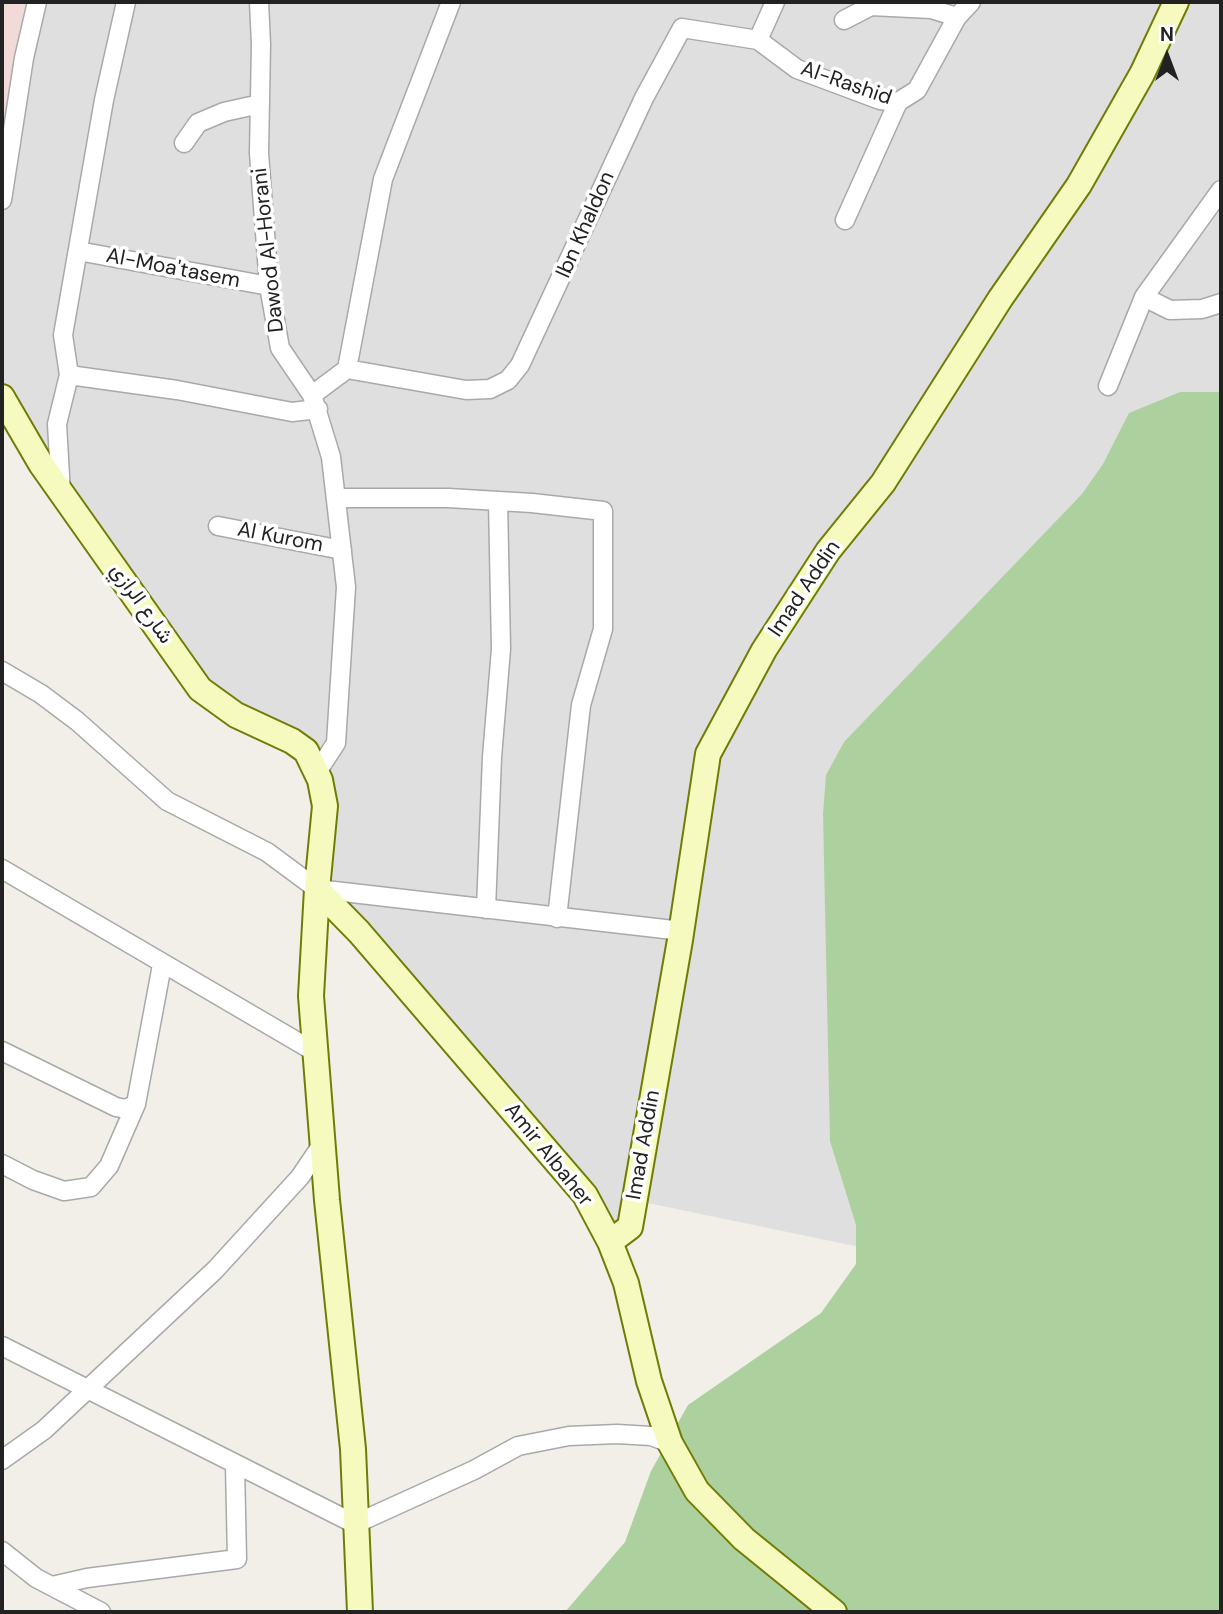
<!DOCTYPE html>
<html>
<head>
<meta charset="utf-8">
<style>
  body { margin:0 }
  #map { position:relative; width:1223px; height:1614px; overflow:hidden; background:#f2efe9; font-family:"DM Sans",sans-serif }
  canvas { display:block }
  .frame { position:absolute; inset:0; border:4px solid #222; pointer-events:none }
  .north { position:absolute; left:1132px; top:21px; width:70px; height:70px; -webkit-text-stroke:5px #fff; paint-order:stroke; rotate:0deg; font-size:19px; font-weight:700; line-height:28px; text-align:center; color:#222 }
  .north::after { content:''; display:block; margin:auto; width:24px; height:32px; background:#222; clip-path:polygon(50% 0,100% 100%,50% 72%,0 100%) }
</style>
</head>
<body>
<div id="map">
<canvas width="1223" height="1614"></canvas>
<div class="frame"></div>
<div class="north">N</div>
</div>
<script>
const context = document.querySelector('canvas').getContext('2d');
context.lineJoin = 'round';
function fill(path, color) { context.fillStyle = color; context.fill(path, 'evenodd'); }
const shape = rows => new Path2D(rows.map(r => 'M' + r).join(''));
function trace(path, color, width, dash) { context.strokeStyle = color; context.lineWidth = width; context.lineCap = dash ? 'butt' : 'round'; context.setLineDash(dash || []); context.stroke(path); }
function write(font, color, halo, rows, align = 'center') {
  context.font = font + ' "DM Sans",Vazirmatn,sans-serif'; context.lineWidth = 7; context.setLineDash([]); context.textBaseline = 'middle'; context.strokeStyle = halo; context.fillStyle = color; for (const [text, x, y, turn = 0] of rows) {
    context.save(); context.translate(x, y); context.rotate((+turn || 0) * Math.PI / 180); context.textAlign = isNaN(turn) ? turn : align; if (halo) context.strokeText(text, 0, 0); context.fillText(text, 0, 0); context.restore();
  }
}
fill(shape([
  [38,2,1221,2,1221,1270,961,1268,633,1200,635,1185,609,1235,319,883,323,838,305,745,197,686,2,397,2,203]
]), '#e0dfdf');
fill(shape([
  [2,2,37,2,2,194]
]), '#f2dad9');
fill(shape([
  [1180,392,1221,392,1221,1612,565,1612,625,1542,651,1471,688,1405,821,1313,856,1264,856,1225,830,1141,823,814,826,775,844,742,1082,494,1103,464,1129,413]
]), '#add19e');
const street = shape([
  [259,2,261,44,259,153,269,286,280,348,312,395,331,457,346,587,336,743,317,772],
  [844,20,871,6,931,9,957,17],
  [758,40,797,69,880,100,898,102,917,90,957,17,971,2],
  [184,143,198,123,224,112,260,104],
  [2,200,24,58,37,2],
  [845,220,898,102],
  [78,251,269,286],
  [1144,297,1170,310,1202,309,1221,303],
  [347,369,466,390,490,389,508,380,520,365,644,98,682,28,758,40,775,2],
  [69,375,177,390,292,412,318,409],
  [1108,386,1144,297,1221,190],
  [312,395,347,369,383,179,451,2],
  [61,493,57,424,69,375,63,335,104,100,126,2],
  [336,498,448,498,532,503,603,511,603,629,581,705,557,918],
  [218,526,342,550],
  [2,671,41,694,77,721,167,801,267,852,317,889,682,931],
  [2,869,315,1052],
  [486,909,492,757,501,649,498,501],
  [2,1051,116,1107,126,1109,136,1104,162,965],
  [2,1164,33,1180,64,1191,91,1187,109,1166,136,1104],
  [2,1346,355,1524,474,1470,518,1446,569,1436,617,1434,651,1436,670,1443],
  [2,1460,44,1430,215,1270,300,1177,323,1143],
  [2,1551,36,1578,101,1612],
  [52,1586,87,1578,237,1559,235,1465]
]);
const secondary = shape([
  [2,397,41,464,200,689,236,715,292,741,306,751,320,780,325,806,317,889,359,932,585,1195,610,1242,626,1283,649,1381,670,1443,697,1491,744,1539,834,1612],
  [317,889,311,996,327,1200,353,1449,360,1612],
  [610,1242,630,1227,680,940,708,754,764,650,828,551,883,483,1000,299,1079,185,1142,74,1176,2]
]);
trace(street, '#a9a9a9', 21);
trace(secondary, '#707d05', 28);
trace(street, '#fff', 18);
trace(secondary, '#f7fabf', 24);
write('21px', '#222', '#fff', [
  ["Al-Rashid",846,84,19],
  ["Ibn Khaldon",586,225,-66],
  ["Dawod Al-Horani",269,250,-96],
  ["Al-Moa'tasem",173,269,11],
  ["Al Kurom",280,538,11],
  ["Imad Addin",805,589,-56],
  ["شارع الرازي",141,604,55],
  ["Imad Addin",644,1145,-80],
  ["Amir Albaher",548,1155,51]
]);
</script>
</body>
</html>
